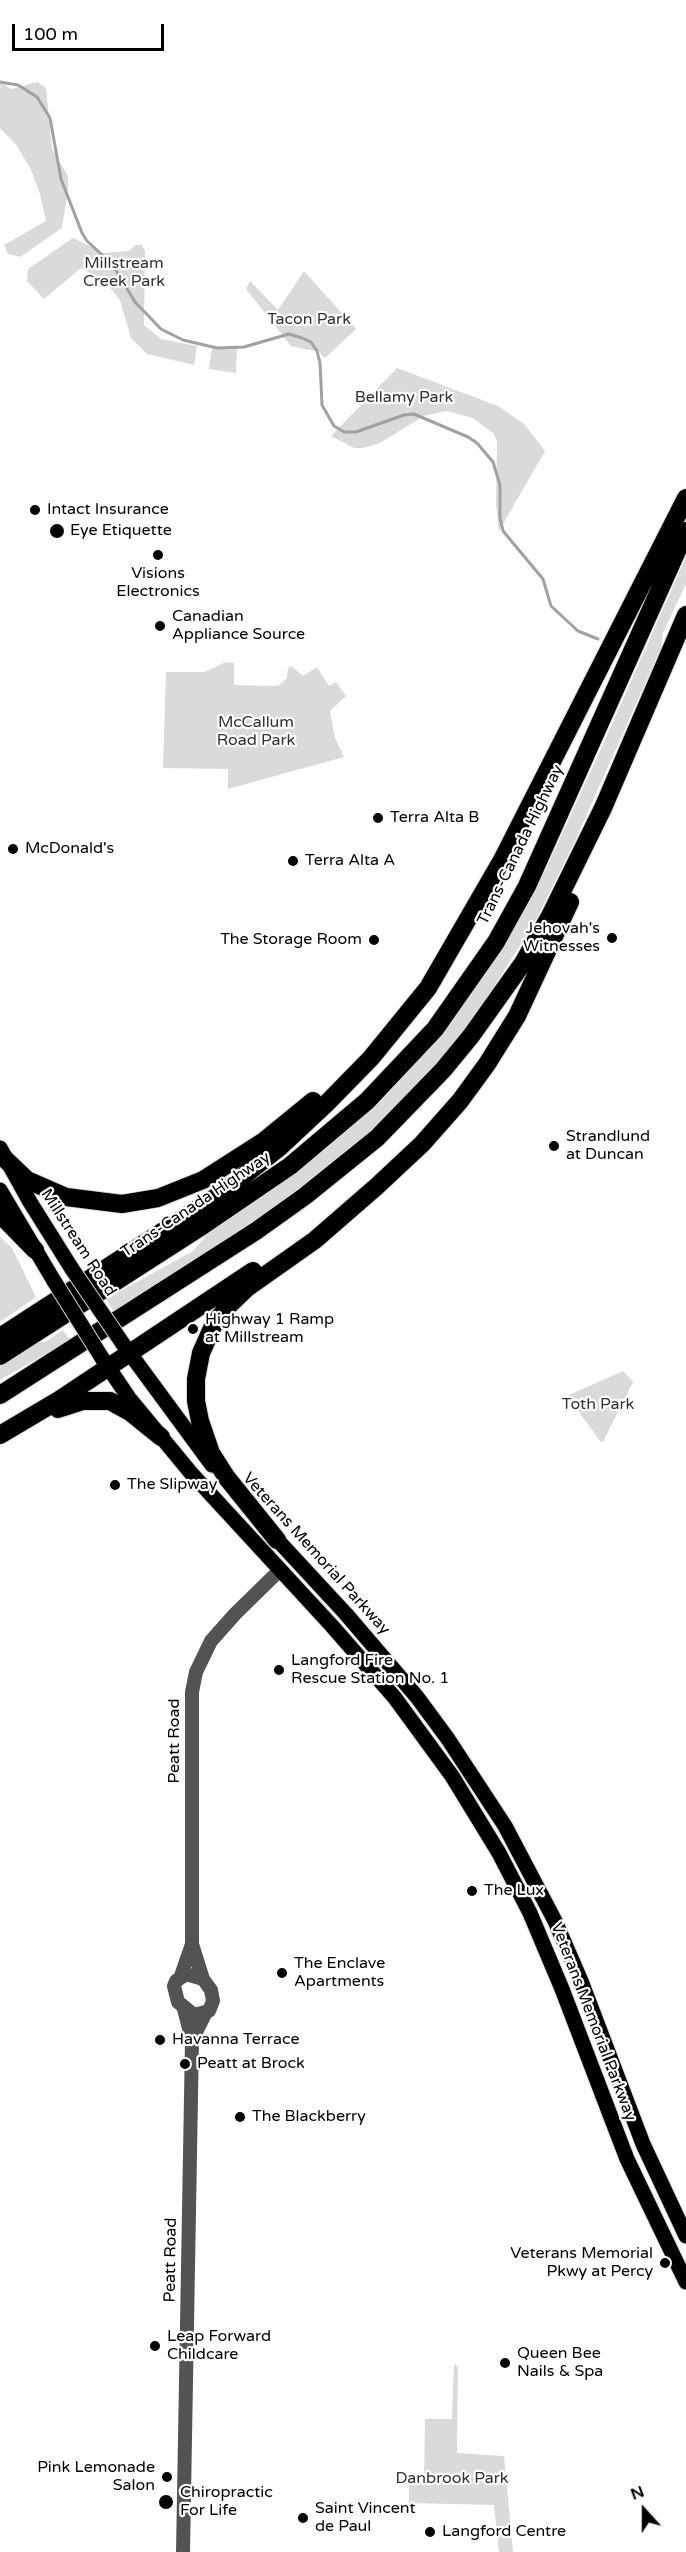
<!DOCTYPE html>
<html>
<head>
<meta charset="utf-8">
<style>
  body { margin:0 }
  #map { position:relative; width:686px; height:2552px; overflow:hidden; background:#fff; font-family:"Varela Round",sans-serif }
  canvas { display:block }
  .north { position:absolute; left:614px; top:2480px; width:60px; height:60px; -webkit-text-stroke:4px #fff; paint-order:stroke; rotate:339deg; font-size:16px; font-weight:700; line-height:24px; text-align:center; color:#000 }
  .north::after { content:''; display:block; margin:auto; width:21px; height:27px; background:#000; clip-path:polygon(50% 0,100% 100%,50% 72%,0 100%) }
  .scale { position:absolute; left:12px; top:24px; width:152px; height:27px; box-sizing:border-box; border:3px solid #000; border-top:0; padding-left:8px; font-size:18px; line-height:21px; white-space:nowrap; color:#000; -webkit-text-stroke:4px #fff; paint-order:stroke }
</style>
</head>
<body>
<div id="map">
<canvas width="686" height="2552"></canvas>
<div class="north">N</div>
<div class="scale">100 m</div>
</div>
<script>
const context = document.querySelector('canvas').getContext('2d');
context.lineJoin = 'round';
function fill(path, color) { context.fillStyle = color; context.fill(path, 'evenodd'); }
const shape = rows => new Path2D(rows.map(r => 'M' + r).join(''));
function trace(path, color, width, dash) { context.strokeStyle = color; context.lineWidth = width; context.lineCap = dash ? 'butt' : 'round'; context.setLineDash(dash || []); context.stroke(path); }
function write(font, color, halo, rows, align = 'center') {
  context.font = font + ' "Varela Round",sans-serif'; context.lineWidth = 4.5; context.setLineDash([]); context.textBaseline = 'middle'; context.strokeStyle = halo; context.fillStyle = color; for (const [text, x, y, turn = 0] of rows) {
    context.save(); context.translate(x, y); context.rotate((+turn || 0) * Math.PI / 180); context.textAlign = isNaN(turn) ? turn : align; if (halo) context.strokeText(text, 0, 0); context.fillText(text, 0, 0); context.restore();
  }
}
fill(shape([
  [0,81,11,89,37,82,46,88,52,149,68,176,68,190,62,228,20,257,8,254,4,245,46,221,40,194,31,170,17,146,0,128],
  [73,238,104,253,128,251,136,245,142,245,145,251,144,325,161,339,197,346,194,365,147,354,131,338,120,300,105,281,81,268,44,299,27,281,28,269],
  [304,271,356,329,325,358,319,352,291,346,246,289,250,281,278,310],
  [212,347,237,348,236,373,209,369],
  [397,368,498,406,524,424,545,451,499,531,496,504,497,441,493,433,473,418,447,411,424,416,380,443,363,448,354,448,331,436],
  [686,557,686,584,663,633,661,648,574,843,537,918,479,1011,437,1065,378,1126,316,1178,245,1228,114,1312,106,1299,193,1251,211,1230,298,1171,362,1117,433,1044,471,995,510,935,544,873,605,740],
  [226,662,234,663,234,685,278,686,287,678,288,668,291,666,303,676,317,667,329,686,336,682,346,696,330,711,335,738,344,757,228,789,228,769,163,768,166,672,204,672],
  [0,1237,12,1248,36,1297,0,1322],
  [63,1330,70,1340,0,1380,0,1365,34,1343,45,1342],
  [623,1371,633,1382,603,1442,601,1442,567,1396],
  [454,2364,458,2367,457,2453,504,2456,513,2552,499,2552,494,2505,409,2503,409,2484,424,2484,425,2419,452,2419]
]), '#dadada');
trace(shape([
  [0,82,18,85,37,97,50,118,61,179,82,233,87,241,112,264,135,302,161,329,183,340,217,348,244,347,289,334,302,338,311,342,317,351,320,363,322,405,334,426,344,432,356,432,404,415,414,414,468,437,477,443,493,462,500,485,500,518,503,531,543,579,551,606,578,631,598,639]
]), '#a1a1a1', 3);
const major = shape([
  [0,1148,30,1202,72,1269],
  [0,1190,54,1281],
  [123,1344,212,1465],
  [102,1358,129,1398,191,1473,332,1626,395,1698,452,1776,499,1853,530,1913,562,1989,627,2159,686,2282],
  [271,1533,346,1614,417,1697,448,1739,505,1826,555,1921,581,1981,643,2144,686,2236]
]);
const highway = shape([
  [5,1159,27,1180,66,1197,122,1204,158,1198,203,1180,264,1141,313,1101],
  [0,1214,35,1250],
  [0,1337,222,1193,280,1147,326,1104,371,1058,428,988,502,860,686,498],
  [0,1356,199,1228,290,1166,367,1101,435,1029,496,942,527,886,686,531],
  [0,1395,256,1231,305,1196,377,1138,443,1070,471,1036,523,963,550,916,603,808,686,615],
  [58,1409,83,1401,110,1401,130,1412,161,1437],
  [0,1435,59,1400,253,1271],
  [277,1540,227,1478,211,1453,200,1421,196,1401,196,1379,201,1353,213,1326,226,1308,247,1288,315,1240,376,1187,422,1144,460,1101,487,1064,517,1016,570,902]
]);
trace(major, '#dbdbdb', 17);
trace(highway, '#dbdbdb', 20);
trace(shape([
  [186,1974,203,1979,211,1990,213,2001,209,2011,194,2015,178,2002,174,1986,176,1981,186,1974],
  [181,1976,192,1944],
  [203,1979,192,1944,192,1692,196,1672,211,1641,235,1614,280,1570],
  [192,2040,206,2012],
  [183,2552,192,2040,184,2009]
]), '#535353', 14);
trace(major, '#000', 15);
trace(highway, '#000', 18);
const majorBridge = shape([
  [72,1269,123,1344],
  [54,1281,102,1358]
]);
trace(majorBridge, '#dbdbdb', 17, []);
trace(majorBridge, '#000', 15);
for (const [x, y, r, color] of [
  [35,510,6,"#000"],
  [57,531,8,"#000"],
  [158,555,6,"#000"],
  [160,626,6,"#000"],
  [378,818,6,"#000"],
  [13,849,6,"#000"],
  [293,861,6,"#000"],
  [612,938,6,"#000"],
  [374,940,6,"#000"],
  [554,1146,6,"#000"],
  [193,1329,6,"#000"],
  [115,1485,6,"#000"],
  [279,1670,6,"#000"],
  [472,1891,6,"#000"],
  [282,1973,6,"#000"],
  [160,2040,6,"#000"],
  [185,2064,6,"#000"],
  [240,2117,6,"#000"],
  [665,2263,6,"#000"],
  [155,2346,6,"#000"],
  [505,2363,6,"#000"],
  [167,2477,6,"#000"],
  [166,2502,8,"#000"],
  [303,2518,6,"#000"],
  [430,2532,6,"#000"]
]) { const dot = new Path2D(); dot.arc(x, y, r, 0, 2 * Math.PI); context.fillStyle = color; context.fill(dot); trace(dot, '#fff', 2); }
write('16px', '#313131', '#fff', [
  ["Millstream",124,264],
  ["Creek Park",124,282],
  ["Tacon Park",309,320],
  ["Bellamy Park",404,398],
  ["McCallum",256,723],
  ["Road Park",256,741],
  ["Toth Park",598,1405],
  ["Danbrook Park",452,2479]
]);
write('16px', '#000', '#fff', [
  ["Intact Insurance",47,510],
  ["Eye Etiquette",70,531],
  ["Visions",158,574,"center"],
  ["Electronics",158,592,"center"],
  ["Canadian",172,617],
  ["Appliance Source",172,635],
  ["Terra Alta B",390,818],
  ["McDonald's",25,849],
  ["Terra Alta A",305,861],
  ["Jehovah's",600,929,"right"],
  ["Witnesses",600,947,"right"],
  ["The Storage Room",362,940,"right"],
  ["Strandlund",566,1137],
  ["at Duncan",566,1155],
  ["Highway 1 Ramp",205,1320],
  ["at Millstream",205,1338],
  ["The Slipway",127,1485],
  ["Langford Fire",291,1661],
  ["Rescue Station No. 1",291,1679],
  ["The Lux",484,1891],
  ["The Enclave",294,1964],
  ["Apartments",294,1982],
  ["Havanna Terrace",172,2040],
  ["Peatt at Brock",197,2064],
  ["The Blackberry",252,2117],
  ["Veterans Memorial",653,2254,"right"],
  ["Pkwy at Percy",653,2272,"right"],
  ["Leap Forward",167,2337],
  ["Childcare",167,2355],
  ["Queen Bee",517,2354],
  ["Nails & Spa",517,2372],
  ["Pink Lemonade",155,2468,"right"],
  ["Salon",155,2486,"right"],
  ["Chiropractic",180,2493],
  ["For Life",180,2511],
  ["Saint Vincent",315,2509],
  ["de Paul",315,2527],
  ["Langford Centre",442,2532]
], 'left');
write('16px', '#000', '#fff', [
  ["Trans-Canada Highway",521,845,-64],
  ["Trans-Canada Highway",196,1205,-34],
  ["Millstream Road",78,1243,57],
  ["Veterans Memorial Parkway",316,1554,48],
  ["Peatt Road",175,1741,-90],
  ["Veterans Memorial Parkway",593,2022,69],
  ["Peatt Road",171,2260,-89]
]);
</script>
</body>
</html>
